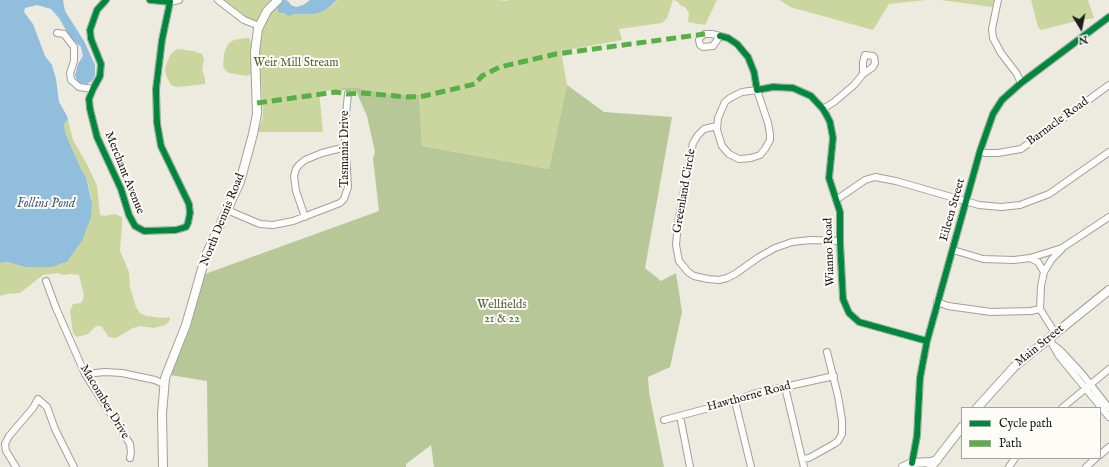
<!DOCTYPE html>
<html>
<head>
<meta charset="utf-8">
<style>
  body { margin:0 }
  #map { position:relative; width:1109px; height:467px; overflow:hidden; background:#edeadf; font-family:"IM FELL English",serif }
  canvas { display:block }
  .legend { position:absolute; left:961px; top:407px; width:140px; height:52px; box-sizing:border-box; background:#fdfcf7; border:1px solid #a3a29f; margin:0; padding:5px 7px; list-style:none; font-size:12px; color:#1c1c1c }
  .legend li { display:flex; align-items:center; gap:8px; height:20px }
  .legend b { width:20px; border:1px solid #a3a29f }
  .north { position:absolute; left:1061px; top:8px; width:40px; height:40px; -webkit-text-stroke:3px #fdfcf7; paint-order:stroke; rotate:170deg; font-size:11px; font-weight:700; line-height:16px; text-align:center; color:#1c1c1c }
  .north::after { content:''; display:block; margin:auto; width:14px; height:18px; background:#1c1c1c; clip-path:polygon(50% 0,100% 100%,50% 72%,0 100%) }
</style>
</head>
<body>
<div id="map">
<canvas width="1109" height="467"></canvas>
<ul class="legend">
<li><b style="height:5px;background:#00873e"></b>Cycle path</li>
<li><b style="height:5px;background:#55b145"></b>Path</li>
</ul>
<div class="north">N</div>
</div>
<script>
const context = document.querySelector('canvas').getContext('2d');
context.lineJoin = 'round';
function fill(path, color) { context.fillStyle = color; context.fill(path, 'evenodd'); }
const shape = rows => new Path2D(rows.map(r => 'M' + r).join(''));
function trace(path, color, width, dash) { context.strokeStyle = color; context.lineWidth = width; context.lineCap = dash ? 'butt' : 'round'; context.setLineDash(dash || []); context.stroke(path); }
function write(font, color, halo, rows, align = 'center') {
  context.font = font + ' "IM FELL English",serif'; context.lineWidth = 4; context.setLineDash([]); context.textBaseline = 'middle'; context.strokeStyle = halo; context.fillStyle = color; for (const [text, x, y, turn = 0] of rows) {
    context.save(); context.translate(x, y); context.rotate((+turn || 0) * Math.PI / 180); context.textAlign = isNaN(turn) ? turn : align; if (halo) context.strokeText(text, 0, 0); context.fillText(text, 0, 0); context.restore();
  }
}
fill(shape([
  [225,0,271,0,263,8,255,24],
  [338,0,497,0,508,1,508,0,673,0,667,18,662,23,619,29,622,40,561,51,567,85,549,169,422,146,419,95,395,95,359,88,342,88,342,90,319,91,323,132,258,132,263,117,259,41,261,31,269,14,277,6,284,13,292,15,296,14,314,14,327,9],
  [674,0,717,0,705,25,688,22,689,13,685,7,680,5,678,2],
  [780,0,926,0,889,4,873,30,790,7],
  [941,0,994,0,992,7],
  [1031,0,1088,0,1094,18,1073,22,1041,30,1038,27],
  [246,38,249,38,251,42,252,74,246,76,229,73,225,70,223,66,224,54,226,48,229,43,234,40],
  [177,49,194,51,202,54,204,59,202,70,205,78,205,84,177,87,171,85,169,81,166,76,165,68,170,55],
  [68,120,73,140,88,166,97,186,100,215,105,216,115,214,122,217,122,225,120,251,129,272,130,287,136,307,140,313,146,316,163,318,170,317,169,322,165,325,154,328,140,326,133,328,116,338,109,337,101,326,96,326,88,334,77,337,73,333,70,311,73,304,81,303,83,300,84,295,79,275,70,274,63,275,58,273,43,275,20,293,6,294,0,296,0,263,7,262,25,267,62,264,67,262,82,241,92,203,91,195,86,177,81,169,66,135,64,126,65,122]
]), '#cbd69e');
fill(shape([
  [567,85,604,112,672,117,645,268,661,281,676,273,682,312,670,367,648,377,649,392,664,467,434,467,431,445,406,464,406,467,208,467,207,381,170,375,191,325,205,274,379,211,373,158,375,152,367,116,356,91,342,90,342,88,359,88,395,95,419,95,422,146,549,169]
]), '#b7c798');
fill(shape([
  [0,0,63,0,65,11,84,41,95,65,95,75,92,81,87,84,78,83,75,75,78,64,83,56,81,47,70,37,59,18,51,9,37,5,25,8,24,12,33,24,45,56,52,65,56,79,59,102,67,116,68,120,65,122,64,126,66,135,81,169,86,177,92,203,91,217,82,241,67,262,51,267,25,267,7,262,0,263],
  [275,0,286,0,288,1,291,5,296,7,303,5,310,0,337,0,327,9,321,12,314,14,296,14,288,16,284,13,279,13]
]), '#92bede');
const minor = shape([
  [106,0,97,10,90,30,91,39,101,64,100,76,93,89,89,99,90,109,97,137,121,189,129,215,135,226,144,231,176,230,186,227,188,223,190,213,189,204,161,146,157,123,156,89,162,40,170,2,150,0],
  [218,0,244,20,259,26],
  [998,0,992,29,993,38,1001,53,1017,74,1021,83],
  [170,2,179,0],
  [57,33,64,34,74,47,74,61,70,73,71,80,79,87,93,89],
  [705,34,712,34,720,36,713,46,703,47,700,45,699,40,700,37,705,34],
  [720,36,728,38,737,44,748,57,754,72,757,90,773,87,793,88,811,96,823,109,827,116,830,122,833,138,829,178,840,212,840,241,843,299,849,313,859,322,927,341],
  [757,90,768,123,770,134,770,140,765,149,760,155,751,158,739,159,729,154,722,146,717,130,718,118,725,102,730,98,742,92,757,90],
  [823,109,834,102,854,85,863,74,863,62,865,55,873,56,874,57,875,63,873,67,863,74],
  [717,126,704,129,698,135,693,143,690,158,678,223,676,245,679,261,688,272,694,276,708,279,719,280,727,278,735,274,759,257,775,248,792,242,811,240,840,241],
  [980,151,985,153,998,153,1021,149,1109,85],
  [836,200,865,180,875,177,896,181,979,205,1001,207,1020,205,1049,194,1109,152],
  [227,210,260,224,273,225,293,221,340,203,344,199,348,187,347,169,345,148,345,124,348,94],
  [305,217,296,191,294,176,296,169,299,165,305,160,322,153,338,149,345,148],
  [953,250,983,259,1014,260,1030,258,1062,248,1109,217],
  [1030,258,1038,262,1044,272,1041,286,1040,309,1055,333,1051,340,1052,344,1059,356,1109,417],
  [1044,272,1052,259,1061,250],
  [46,281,56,308,85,374,130,444,131,452,130,458],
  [937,302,948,306,991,312,1031,311,1040,309],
  [1055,346,1062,352,1083,375,1109,408],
  [85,374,105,372,122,373,155,380,164,384],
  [785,387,804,467],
  [735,401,751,467],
  [1062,408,1109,369],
  [680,416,690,467],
  [664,420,735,401,753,394,834,376],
  [1100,455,1109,447],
  [802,459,809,458,834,444,838,441,842,434,842,420,838,396,827,352],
  [912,463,917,436,920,378,927,341,980,151,993,114,1002,100,1021,83,1109,17],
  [16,467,6,451,5,444,9,436,33,408,38,399,47,407,55,429,74,467],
  [1009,467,1015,458],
  [1086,467,1096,458]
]);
const major = shape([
  [977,408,1015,366,1109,290],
  [163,467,162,414,165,378,186,325,206,255,240,182,253,134,257,114,255,52,258,29,267,11,278,0],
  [903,467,912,463,931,462,937,460],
  [931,467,962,427]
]);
trace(minor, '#a2a09a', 8);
trace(major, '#a2a09a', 10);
trace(minor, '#fcfcfa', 6);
trace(major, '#fcfcfa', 8);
trace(shape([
  [257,103,336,92,348,94,361,93,408,97,424,96,475,84,482,76,500,67,556,54,705,34]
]), '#55b145', 5, [10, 5]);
trace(shape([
  [106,0,97,10,90,30,91,39,101,64,100,76,93,89,89,99,90,109,97,137,121,189,129,215,135,226,144,231,176,230,186,227,188,223,190,213,189,204,161,146,157,123,156,89,162,40,170,2,150,0],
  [720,36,728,38,737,44,748,57,754,72,757,90,773,87,793,88,811,96,823,109,827,116,830,122,833,138,829,178,840,212,840,241,843,299,849,313,859,322,927,341],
  [912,463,917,436,920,378,927,341,980,151,993,114,1002,100,1021,83,1109,17]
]), '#00873e', 6);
write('12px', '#57603b', '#fdfcf7', [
  ["Weir Mill Stream",296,64],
  ["Wellfields",502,306],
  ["21 & 22",502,320]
]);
write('12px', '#1c1c1c', '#fdfcf7', [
  ["Barnacle Road",1058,122,-36],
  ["Tasmania Drive",346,149,-90],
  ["Merchant Avenue",124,173,68],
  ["Greenland Circle",685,191,-80],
  ["Eileen Street",953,210,-74],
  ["North Dennis Road",223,220,-68],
  ["Wianno Road",830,252,-92],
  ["Main Street",1040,346,-39],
  ["Hawthorne Road",749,397,-15],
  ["Macomber Drive",104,402,59]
]);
write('italic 13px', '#405c73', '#fdfcf7', [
  ["Follins Pond",46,204]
]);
</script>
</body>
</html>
